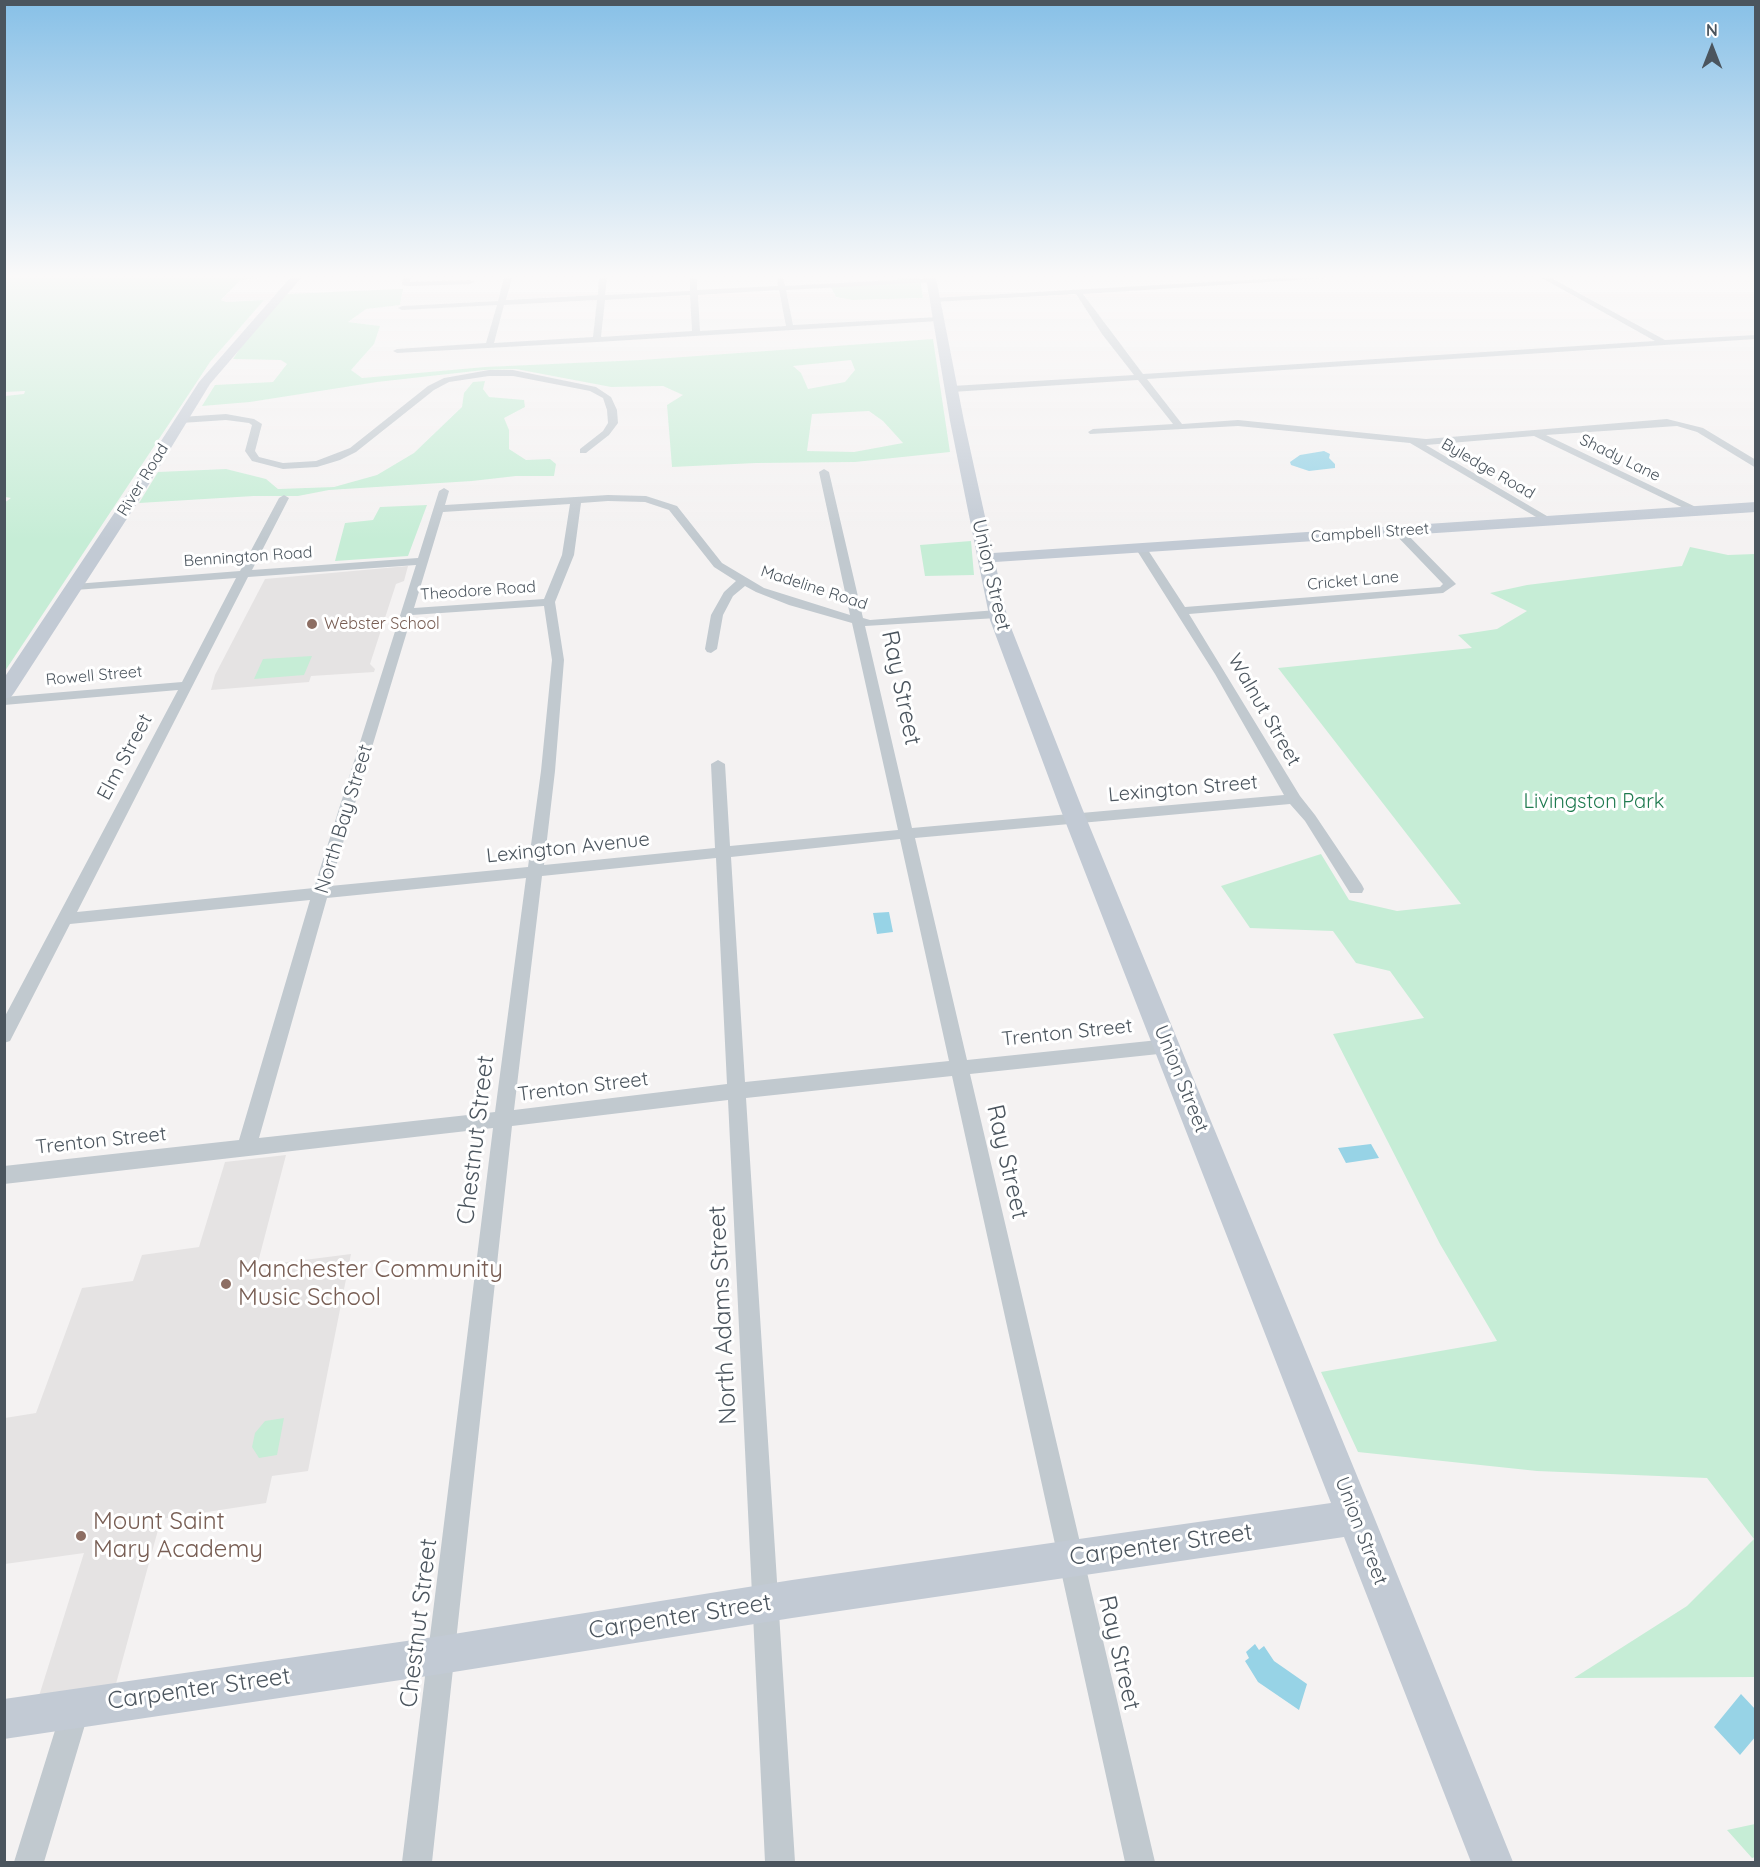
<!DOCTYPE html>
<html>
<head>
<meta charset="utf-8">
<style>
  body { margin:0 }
  #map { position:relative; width:1760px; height:1867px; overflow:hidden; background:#f4f2f2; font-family:Quicksand,sans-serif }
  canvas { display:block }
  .frame { position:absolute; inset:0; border:6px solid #4b555e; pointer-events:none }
  .north { position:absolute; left:1682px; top:18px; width:60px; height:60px; -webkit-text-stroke:4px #fff; paint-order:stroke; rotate:0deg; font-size:16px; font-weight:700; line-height:24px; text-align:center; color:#4b555e }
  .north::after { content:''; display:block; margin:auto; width:21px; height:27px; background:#4b555e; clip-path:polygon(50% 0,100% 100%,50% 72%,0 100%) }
</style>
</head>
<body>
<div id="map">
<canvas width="1760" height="1867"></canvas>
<div class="frame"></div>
<div class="north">N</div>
</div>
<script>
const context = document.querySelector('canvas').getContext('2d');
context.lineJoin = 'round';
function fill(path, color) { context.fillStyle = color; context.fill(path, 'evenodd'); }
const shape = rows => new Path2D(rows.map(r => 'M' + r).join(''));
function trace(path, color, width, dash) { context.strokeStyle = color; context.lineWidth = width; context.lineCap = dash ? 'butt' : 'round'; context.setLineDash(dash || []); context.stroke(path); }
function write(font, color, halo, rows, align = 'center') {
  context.font = font + ' Quicksand,sans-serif'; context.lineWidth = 6; context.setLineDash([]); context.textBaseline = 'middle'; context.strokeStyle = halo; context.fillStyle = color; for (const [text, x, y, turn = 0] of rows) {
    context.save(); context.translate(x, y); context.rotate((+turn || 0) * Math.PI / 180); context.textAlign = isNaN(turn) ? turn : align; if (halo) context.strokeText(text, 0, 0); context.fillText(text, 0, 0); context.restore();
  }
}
fill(shape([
  [408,566,404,581,396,584,370,664,375,669,374,672,311,676,309,682,211,690,215,675,265,579],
  [286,1155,257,1266,351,1254,308,1471,272,1476,266,1503,161,1519,111,1702,33,1715,84,1553,5,1564,5,1418,36,1413,82,1288,133,1281,142,1255,199,1247,225,1162]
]), '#e5e3e3');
fill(shape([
  [5,278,259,278,240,280,221,300,226,302,264,300,210,362,5,671,4,503,11,498,5,497,5,396,24,394,25,391,5,392],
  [897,278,920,278,923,298,853,300,836,297,831,287,896,283],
  [403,289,400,305,366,309,348,322,380,326,374,344,351,370,362,378,485,367,641,360,933,339,950,452,855,462,756,463,672,467,667,405,683,395,663,386,611,387,516,369,484,370,377,382,250,402,202,406,215,385,273,382,287,364,281,360,233,359,245,341,286,294],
  [851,360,855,370,845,382,808,389,801,373,793,366],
  [869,411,883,421,903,443,854,452,807,451,812,414],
  [485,381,483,389,489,397,524,400,525,407,504,418,509,430,509,449,526,460,550,459,556,464,554,476,516,476,472,481,329,490,298,496,254,496,139,503,158,472,226,469,266,479,278,489,334,487,377,475,414,453,462,407,464,393,473,382],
  [427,505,408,556,335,561,345,523,373,520,380,507],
  [971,541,974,575,925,576,920,545],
  [1690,547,1728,555,1755,554,1755,1677,1574,1678,1687,1606,1754,1539,1707,1478,1537,1471,1358,1452,1321,1372,1497,1341,1440,1244,1333,1034,1424,1018,1390,971,1356,963,1333,931,1250,928,1221,886,1321,854,1349,900,1397,911,1461,904,1278,668,1472,648,1458,635,1497,629,1527,611,1490,593,1527,585,1682,566],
  [312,656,304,675,254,679,263,659],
  [284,1418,277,1455,259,1458,252,1447,255,1433,265,1421],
  [1755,1824,1755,1857,1752,1858,1727,1830]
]), '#c6edd6');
fill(shape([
  [1324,451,1330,454,1329,458,1335,464,1335,468,1309,471,1291,465,1290,462,1300,455],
  [889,912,893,932,877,934,873,913],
  [1371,1144,1379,1158,1346,1163,1338,1148],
  [1255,1644,1259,1650,1264,1646,1274,1661,1307,1684,1299,1710,1258,1682,1245,1661,1249,1658,1246,1652],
  [1741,1694,1755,1709,1756,1736,1740,1755,1714,1727]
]), '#97d3e6');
fill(shape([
  [403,278,411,278,409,282,470,280,474,282,470,284,409,286,402,285,403,278],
  [504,278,512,278,506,300,598,295,599,278,607,278,605,295,690,291,690,278,697,279,697,290,778,286,777,278,783,278,785,286,932,278,935,280,931,282,786,290,793,325,939,317,943,319,939,321,597,342,397,353,393,351,397,349,486,343,497,305,402,310,398,308,402,306,498,301,504,278],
  [779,290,786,326,700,331,698,295,779,290],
  [690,295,692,331,601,337,605,300,690,295],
  [597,300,593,337,494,343,504,305,597,300],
  [1282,278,1327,278,1083,294,1143,374,1655,341,1542,278,1551,278,1665,340,1756,335,1756,339,1147,379,1182,424,1238,420,1426,439,1667,419,1703,428,1756,460,1756,468,1697,432,1677,426,1546,435,1700,509,1701,511,1696,514,1534,436,1426,445,1552,519,1553,521,1548,524,1410,443,1238,426,1090,434,1088,432,1093,429,1173,424,1138,380,952,392,948,389,952,386,1134,375,1102,334,1076,294,935,302,931,300,932,298,1282,278],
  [489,370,513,370,596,387,611,397,617,410,618,423,609,435,586,453,580,453,580,449,603,431,608,423,607,410,603,398,590,391,513,376,489,376,449,382,434,390,356,452,340,460,317,467,283,469,252,461,245,451,252,425,249,423,226,420,181,423,176,420,181,417,226,414,254,419,262,424,255,451,259,457,283,463,316,461,350,448,428,386,444,378,489,370],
  [824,469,829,472,863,618,870,620,997,610,1003,614,997,618,865,626,912,828,1284,795,1215,674,1136,549,1138,547,1146,547,1185,607,1440,587,1443,584,1394,533,1394,529,1398,528,1402,529,1456,584,1443,593,1189,614,1300,796,1315,815,1362,885,1364,889,1362,893,1350,893,1305,821,1290,804,915,838,967,1060,1168,1039,1174,1041,1177,1046,1174,1051,1168,1053,970,1074,1155,1862,1125,1862,952,1076,746,1098,795,1862,765,1862,728,1100,512,1126,432,1862,402,1862,493,1128,4,1184,4,1166,239,1140,310,900,70,924,10,1041,4,1043,4,1018,178,690,4,705,4,697,182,682,236,578,75,590,69,587,75,584,240,571,279,498,284,495,289,498,252,570,418,558,439,491,444,488,449,491,445,505,608,495,646,496,677,506,722,563,764,588,850,615,819,472,824,469],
  [608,501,645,502,669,510,714,567,736,581,724,592,711,615,705,649,707,652,711,653,717,649,723,615,733,596,745,586,756,592,789,605,852,623,898,830,730,846,725,764,718,760,711,764,715,848,544,865,555,771,564,660,555,602,574,555,581,503,608,501],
  [570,504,562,555,544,599,414,608,443,512,570,504],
  [416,565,314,888,77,912,248,577,416,565],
  [544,606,552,660,541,771,528,867,330,886,412,615,544,606],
  [900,839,949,1061,745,1082,731,857,900,839],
  [716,858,727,1084,514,1110,542,876,716,858],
  [526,878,495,1112,259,1138,327,898,526,878],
  [76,1694,86,1698,90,1708,44,1862,14,1862,62,1708,66,1698,76,1694]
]), '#c1c9cf');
fill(shape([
  [290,278,301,278,210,384,141,497,14,693,11,697,4,699,4,678,125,497,199,382,290,278],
  [926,278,936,278,964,421,993,553,1756,502,1756,512,995,562,1008,620,1082,808,1374,1517,1513,1862,1471,1862,1344,1537,792,1618,441,1674,4,1739,4,1699,441,1636,792,1580,1331,1503,1060,808,990,620,950,421,926,278]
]), '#c2cad4');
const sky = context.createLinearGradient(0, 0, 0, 540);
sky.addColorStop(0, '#87c0e7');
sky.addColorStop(0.51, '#faf9f9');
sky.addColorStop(1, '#faf9f900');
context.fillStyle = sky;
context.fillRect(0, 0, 1760, 540);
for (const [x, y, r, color] of [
  [312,624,6,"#8d6e63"],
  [226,1284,6,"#8d6e63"],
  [81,1536,6,"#8d6e63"]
]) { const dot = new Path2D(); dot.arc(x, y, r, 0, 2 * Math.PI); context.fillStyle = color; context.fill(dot); trace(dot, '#fff', 2); }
write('16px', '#4b555e', '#fff', [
  ["Shady Lane",1620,458,26],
  ["Byledge Road",1488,469,30],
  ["River Road",143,480,-58],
  ["Campbell Street",1370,533,-4],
  ["Bennington Road",248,557,-4],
  ["Cricket Lane",1353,581,-5],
  ["Madeline Road",814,588,18],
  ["Theodore Road",478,591,-4],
  ["Rowell Street",94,676,-5]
]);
write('16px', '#785e54', '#fff', [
  ["Webster School",324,624]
], 'left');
write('20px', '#4b555e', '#fff', [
  ["Union Street",991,575,77],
  ["Walnut Street",1264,710,60],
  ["Elm Street",125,757,-62],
  ["Lexington Street",1183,789,-5],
  ["North Bay Street",344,819,-73],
  ["Lexington Avenue",568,848,-6],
  ["Trenton Street",1067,1033,-6],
  ["Union Street",1181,1079,68],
  ["Trenton Street",583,1087,-7],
  ["Trenton Street",101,1141,-6],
  ["Union Street",1361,1531,69]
]);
write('20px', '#207b50', '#fff', [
  ["Livingston Park",1594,802]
]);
write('24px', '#4b555e', '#fff', [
  ["Ray Street",901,688,78],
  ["Chestnut Street",476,1140,-83],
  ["Ray Street",1007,1162,77],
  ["North Adams Street",723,1315,-93],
  ["Carpenter Street",1161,1545,-8],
  ["Carpenter Street",680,1617,-9],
  ["Chestnut Street",419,1623,-83],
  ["Ray Street",1119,1653,77],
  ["Carpenter Street",199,1689,-8]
]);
write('24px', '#785e54', '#fff', [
  ["Manchester Community",238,1270],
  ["Music School",238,1298],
  ["Mount Saint",93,1522],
  ["Mary Academy",93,1550]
], 'left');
</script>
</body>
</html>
